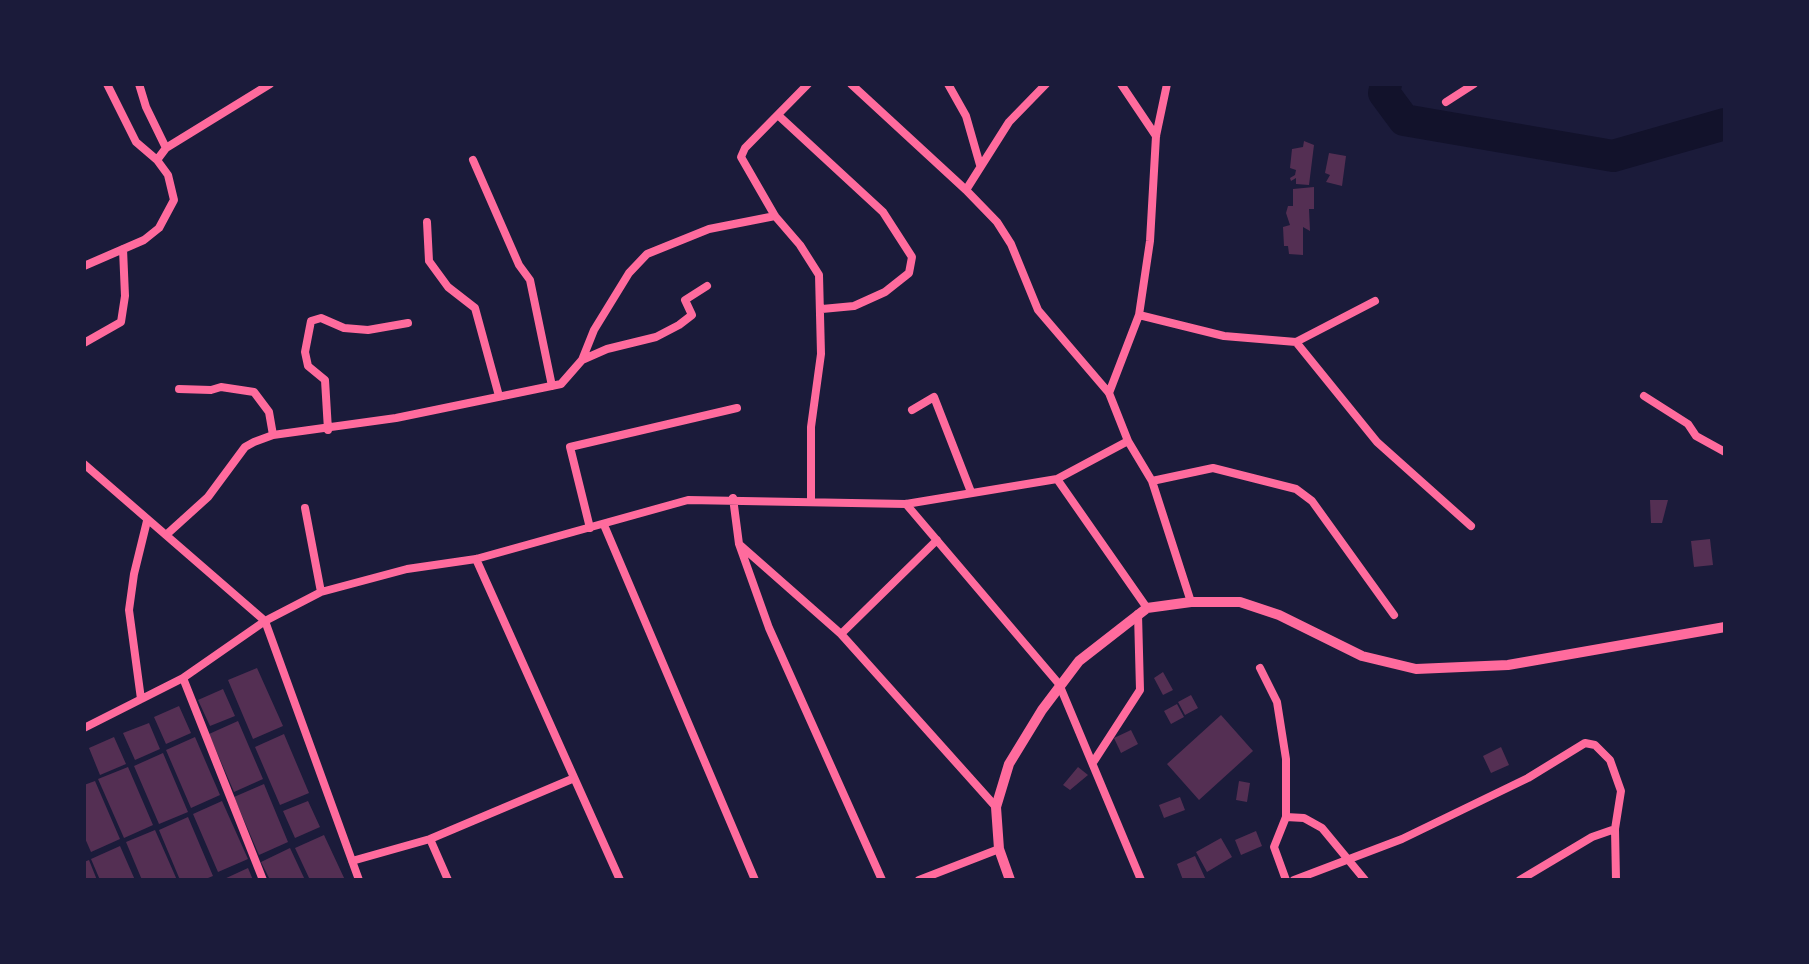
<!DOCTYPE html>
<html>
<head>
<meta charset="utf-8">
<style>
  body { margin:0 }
  #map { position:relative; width:1809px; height:964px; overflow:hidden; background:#1b1b3a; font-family:"Varela Round",sans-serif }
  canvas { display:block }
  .frame { position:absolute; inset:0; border:86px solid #1b1b3a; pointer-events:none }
</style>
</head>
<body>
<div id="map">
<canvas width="1809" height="964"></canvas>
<div class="frame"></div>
</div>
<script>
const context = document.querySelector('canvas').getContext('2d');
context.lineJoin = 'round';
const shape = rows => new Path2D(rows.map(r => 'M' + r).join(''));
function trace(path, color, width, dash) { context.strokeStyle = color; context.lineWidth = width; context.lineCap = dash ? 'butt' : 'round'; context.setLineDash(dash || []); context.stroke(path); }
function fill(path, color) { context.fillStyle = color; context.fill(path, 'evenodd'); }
trace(shape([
  [1386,84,1384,93,1404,120,1613,156,1725,124]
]), '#12122b', 32);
fill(shape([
  [1304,141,1314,145,1309,185,1296,184,1296,178,1291,181,1290,178,1295,175,1296,170,1290,168,1292,149,1303,147],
  [1329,153,1346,156,1342,186,1326,182,1330,175,1325,173],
  [1314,187,1314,209,1309,209,1310,231,1303,227,1303,255,1289,254,1288,246,1284,246,1283,227,1290,225,1286,213,1288,206,1293,206,1293,189],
  [1650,500,1668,500,1662,523,1651,523],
  [1710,539,1713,565,1694,567,1691,541],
  [257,668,283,726,253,739,228,680],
  [1163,672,1173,690,1163,695,1154,678],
  [223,689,235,716,210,726,198,700],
  [1191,695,1198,708,1185,715,1178,702],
  [1177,704,1184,717,1171,724,1164,711],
  [179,706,191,733,166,744,154,717],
  [1221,715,1253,751,1199,800,1167,764],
  [238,721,263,779,234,792,209,734],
  [149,723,160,749,135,760,123,733],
  [1131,730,1138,744,1121,753,1114,738],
  [284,734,309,793,280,805,255,747],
  [114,737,126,764,100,775,89,748],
  [195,737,220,795,191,808,166,750],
  [1501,747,1509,765,1491,773,1483,756],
  [163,753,188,812,159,824,134,766],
  [128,767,153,825,124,838,98,779],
  [1078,767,1088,775,1070,790,1063,785],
  [95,781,120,839,91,852,84,836,84,785],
  [1239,781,1250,783,1247,802,1236,800],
  [264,784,288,842,259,855,234,797],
  [1180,797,1185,810,1164,818,1159,805],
  [222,801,248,859,218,872,193,814],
  [308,801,320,827,295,838,283,811],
  [188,817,213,876,203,880,180,880,159,830],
  [155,830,177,880,142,880,126,842],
  [1256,831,1262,846,1241,855,1235,840],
  [324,835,345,880,310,880,295,848],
  [1221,838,1232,857,1207,872,1196,852],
  [120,846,135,880,100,880,91,859],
  [290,848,305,880,270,880,261,862],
  [1195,856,1206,880,1183,880,1177,864],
  [89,860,97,880,84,880,84,862],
  [248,868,253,880,222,880]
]), '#542f53');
trace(shape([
  [107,84,136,142,157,160],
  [139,84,146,107,166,148],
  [808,84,745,148,741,157,775,216,800,245,819,275,821,354,811,427,811,501],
  [851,84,966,190,997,222,1011,244,1038,310,1109,393,1128,441,1152,481,1191,602],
  [948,84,966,116,980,165],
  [1121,84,1156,136],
  [1446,102,1474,84],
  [779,116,883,212,912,257,909,273,885,292,854,306,822,309],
  [473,160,519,265,530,280,552,386],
  [966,190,1009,122,1046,84],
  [427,222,429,261,448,287,475,308,499,396],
  [84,266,144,240,159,228,174,200,168,175,157,160,166,148,270,84],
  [1139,315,1224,336,1296,342,1375,301],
  [1296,342,1377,442,1471,526],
  [84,343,121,322,125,296,123,249],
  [582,360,607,349,656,337,679,325,692,315,685,300,707,286],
  [179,389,211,390,221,387,254,392,269,412,273,435],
  [1109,393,1139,315,1150,241,1156,136,1167,84],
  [1644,396,1688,424,1696,436,1725,452],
  [912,410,934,397,971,492],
  [328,430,325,380,308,366,305,352,311,321,321,318,344,328,368,330,408,323],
  [84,464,265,621,359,880],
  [1057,479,1147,608],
  [1152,481,1213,468,1296,489,1312,501,1394,615],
  [733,498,739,544,769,628,882,880],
  [906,504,1059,684,1141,880],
  [305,508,321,592],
  [604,525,755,880],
  [590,528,570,447,737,408],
  [166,535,208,497,245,447,254,442,273,435,396,418,561,384,582,360,594,330,629,273,647,254,709,229,775,216],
  [740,545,841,634,996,807],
  [476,559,620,880],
  [841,634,937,540],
  [1260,668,1277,702,1286,759,1286,817,1274,847,1286,880],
  [183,678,263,880],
  [141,699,129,610,134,574,147,521],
  [84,728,183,678,265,621,321,592,407,569,476,559,688,500,906,504,1057,479,1128,441],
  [1094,761,1140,690,1138,614],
  [1286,817,1304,818,1322,828,1365,880],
  [430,839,448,880],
  [352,861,430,839,572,779],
  [919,880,999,849],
  [1294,880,1402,839,1528,778,1585,743,1595,745,1610,760,1621,791,1615,829,1616,880],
  [1520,880,1592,837,1615,829]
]), '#ff6b9d', 8);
trace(shape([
  [1010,880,999,849,996,807,1009,764,1042,710,1079,661,1147,608,1191,602,1240,602,1279,615,1362,656,1416,669,1508,665,1725,627]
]), '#ff6b9d', 10);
</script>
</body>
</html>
